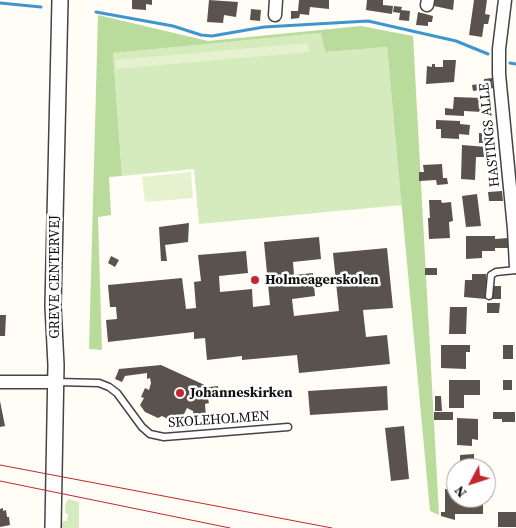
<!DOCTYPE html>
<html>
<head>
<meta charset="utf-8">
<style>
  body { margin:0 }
  #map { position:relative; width:516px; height:528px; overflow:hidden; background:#fffdf5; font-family:"Source Serif 4",serif }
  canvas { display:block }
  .north { position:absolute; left:446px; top:458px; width:50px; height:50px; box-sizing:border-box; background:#fff; border:1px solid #a0a0a0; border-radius:50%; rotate:230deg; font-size:14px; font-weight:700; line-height:20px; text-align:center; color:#111 }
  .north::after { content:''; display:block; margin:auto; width:18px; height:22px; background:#c4262e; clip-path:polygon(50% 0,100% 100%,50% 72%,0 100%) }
</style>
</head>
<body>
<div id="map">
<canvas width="516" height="528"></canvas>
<div class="north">N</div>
</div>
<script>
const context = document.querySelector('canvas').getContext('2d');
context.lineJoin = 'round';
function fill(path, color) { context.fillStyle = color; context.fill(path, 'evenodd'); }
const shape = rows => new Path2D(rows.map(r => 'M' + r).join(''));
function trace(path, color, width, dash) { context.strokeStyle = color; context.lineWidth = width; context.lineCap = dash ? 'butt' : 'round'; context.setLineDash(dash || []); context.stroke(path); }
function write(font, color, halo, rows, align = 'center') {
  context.font = font + ' "Source Serif 4",serif'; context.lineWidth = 5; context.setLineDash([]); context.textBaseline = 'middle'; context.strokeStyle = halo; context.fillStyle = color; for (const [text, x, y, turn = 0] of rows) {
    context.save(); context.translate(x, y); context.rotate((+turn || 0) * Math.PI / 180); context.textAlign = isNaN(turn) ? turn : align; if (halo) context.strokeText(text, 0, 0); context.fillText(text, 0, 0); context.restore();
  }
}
fill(shape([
  [321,33,325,52,387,47,402,205,199,224,194,169,122,176,113,53],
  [68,499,79,502,79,528,59,528,63,521,67,521,68,514,65,513,65,505]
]), '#d5ebbd');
fill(shape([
  [98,15,208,41,361,26,413,36,439,515,430,511,387,47,325,52,321,33,113,53,122,176,109,177,111,215,98,217,102,350,89,349]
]), '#b9dc9c');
fill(shape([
  [308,43,309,52,116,69,115,60],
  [191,172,193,198,145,202,142,177]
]), '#e6f2cf');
trace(shape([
  [0,3,41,7],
  [96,12,173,26,201,35,212,36,264,27,368,21,456,41,488,54],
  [510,63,516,64]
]), '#3f96cf', 3);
fill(shape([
  [132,0,152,0,152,5,146,4,146,10,132,9],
  [209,0,238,2,236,17,224,15,223,23,207,22],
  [299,0,329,0,329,9,310,7,309,15,300,14,299,18,291,19,291,11,298,11],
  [367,0,383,0,383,5,393,6,392,14,366,10],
  [435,0,454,0,453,10,434,6],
  [474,0,487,0,485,14,490,15,488,24,484,24,482,37,469,35],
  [394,6,402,7,401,10,410,11,409,21,399,20,400,13,393,12],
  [251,9,261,10,260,21,250,20],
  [418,12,433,16,432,22,428,22,428,26,416,25],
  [443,60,456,60,454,82,426,84,427,66,432,67,432,64,435,64,435,67,443,67],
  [492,78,493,88,479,92,479,90,473,91,472,85,484,83,484,79],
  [454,97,482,98,482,112,464,111,464,116,445,115,445,108,453,109],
  [436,120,460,121,460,124,470,125,469,135,459,134,459,139,441,138,441,129,436,129],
  [479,133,492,133,492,143,479,143],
  [462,145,487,147,487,157,476,157,475,180,461,179],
  [442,164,443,178,447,178,448,184,437,185,436,180,419,181,419,172,424,172,423,165],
  [502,191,503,201,489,201,488,192],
  [477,194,481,226,466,227,462,196],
  [429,200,441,200,442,203,451,202,453,221,449,222,450,238,429,239,428,218,430,218],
  [189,223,188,242,165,245,167,261,161,261,159,227],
  [466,236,495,236,495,239,508,238,508,248,495,248,495,251,482,251,482,258,466,259],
  [319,237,321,259,293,262,294,275,313,273,315,296,292,299,294,316,339,311,333,253,387,248,393,308,363,310,366,337,387,335,390,364,299,373,297,355,242,360,242,356,207,360,205,338,194,339,194,332,108,342,106,320,117,319,116,307,110,307,108,285,182,278,186,309,196,308,194,282,201,281,198,255,246,251,248,273,219,276,220,292,252,289,253,307,270,305,264,242],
  [111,256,119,260,115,267,108,263],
  [425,268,437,268,437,275,425,275],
  [472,274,486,274,486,299,464,297,465,280,472,280],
  [492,286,501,286,501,299,492,299],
  [487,303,500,303,499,313,487,313],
  [450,307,467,307,466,334,449,334],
  [0,315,6,315,5,336,0,336],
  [441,345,470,345,470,352,466,352,466,369,441,368],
  [503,345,513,345,513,359,503,359],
  [161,365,209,387,218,386,219,399,208,399,209,403,205,404,206,417,194,419,193,411,187,408,177,428,169,423,166,418,162,416,158,418,145,412,140,405,144,398,141,397,145,388,149,390,151,383,150,378,147,379,147,373,125,376,122,382,115,379,119,369],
  [449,380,480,380,480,395,464,395,464,408,449,408],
  [503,380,512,380,512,390,503,390],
  [387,386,388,410,310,415,308,391],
  [435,396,441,396,442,411,435,411],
  [0,401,5,426,0,427],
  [434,412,453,412,453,420,434,420],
  [493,412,515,412,515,422,502,422,502,419,493,419],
  [457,418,478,419,478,440,472,439,472,446,457,445],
  [404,426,409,479,391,481,385,428],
  [474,454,474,468,460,468,460,455],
  [445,489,456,490,456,498,483,499,483,514,455,514,455,520,441,516,441,512,445,512],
  [3,508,3,511,6,510,7,517,9,517,10,525,0,527,0,509],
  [498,512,516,512,516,527,498,527]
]), '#5a524d');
const service = shape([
  [489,296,491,275,496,272,516,270],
  [56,382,99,383,109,387,117,393,142,427,150,434,164,437,288,427]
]);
const minor = shape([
  [505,0,499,49,499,74,514,229,516,267],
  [427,5,428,0],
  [275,15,276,0],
  [0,382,55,382]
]);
const tertiary = shape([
  [53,528,56,365,53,306,60,0]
]);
trace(service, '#444', 9);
trace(minor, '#444', 15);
trace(tertiary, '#444', 18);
trace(service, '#fff', 6);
trace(minor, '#fff', 12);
trace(tertiary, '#fff', 15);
trace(shape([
  [0,465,332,528],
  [0,481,230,528]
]), '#c4262e', 1);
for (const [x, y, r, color] of [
  [255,280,5,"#c4262e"],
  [180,393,5,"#c4262e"]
]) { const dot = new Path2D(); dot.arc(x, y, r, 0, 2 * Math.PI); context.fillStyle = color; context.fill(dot); trace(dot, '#fff', 2); }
write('14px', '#111', '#fff', [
  ["HASTINGS ALLE",490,135,-96],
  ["GREVE CENTERVEJ",55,277,-90],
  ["SKOLEHOLMEN",219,420,-4]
]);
write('bold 14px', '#111', '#fff', [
  ["Holmeagerskolen",265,280],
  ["Johanneskirken",190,393]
], 'left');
</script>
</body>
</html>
